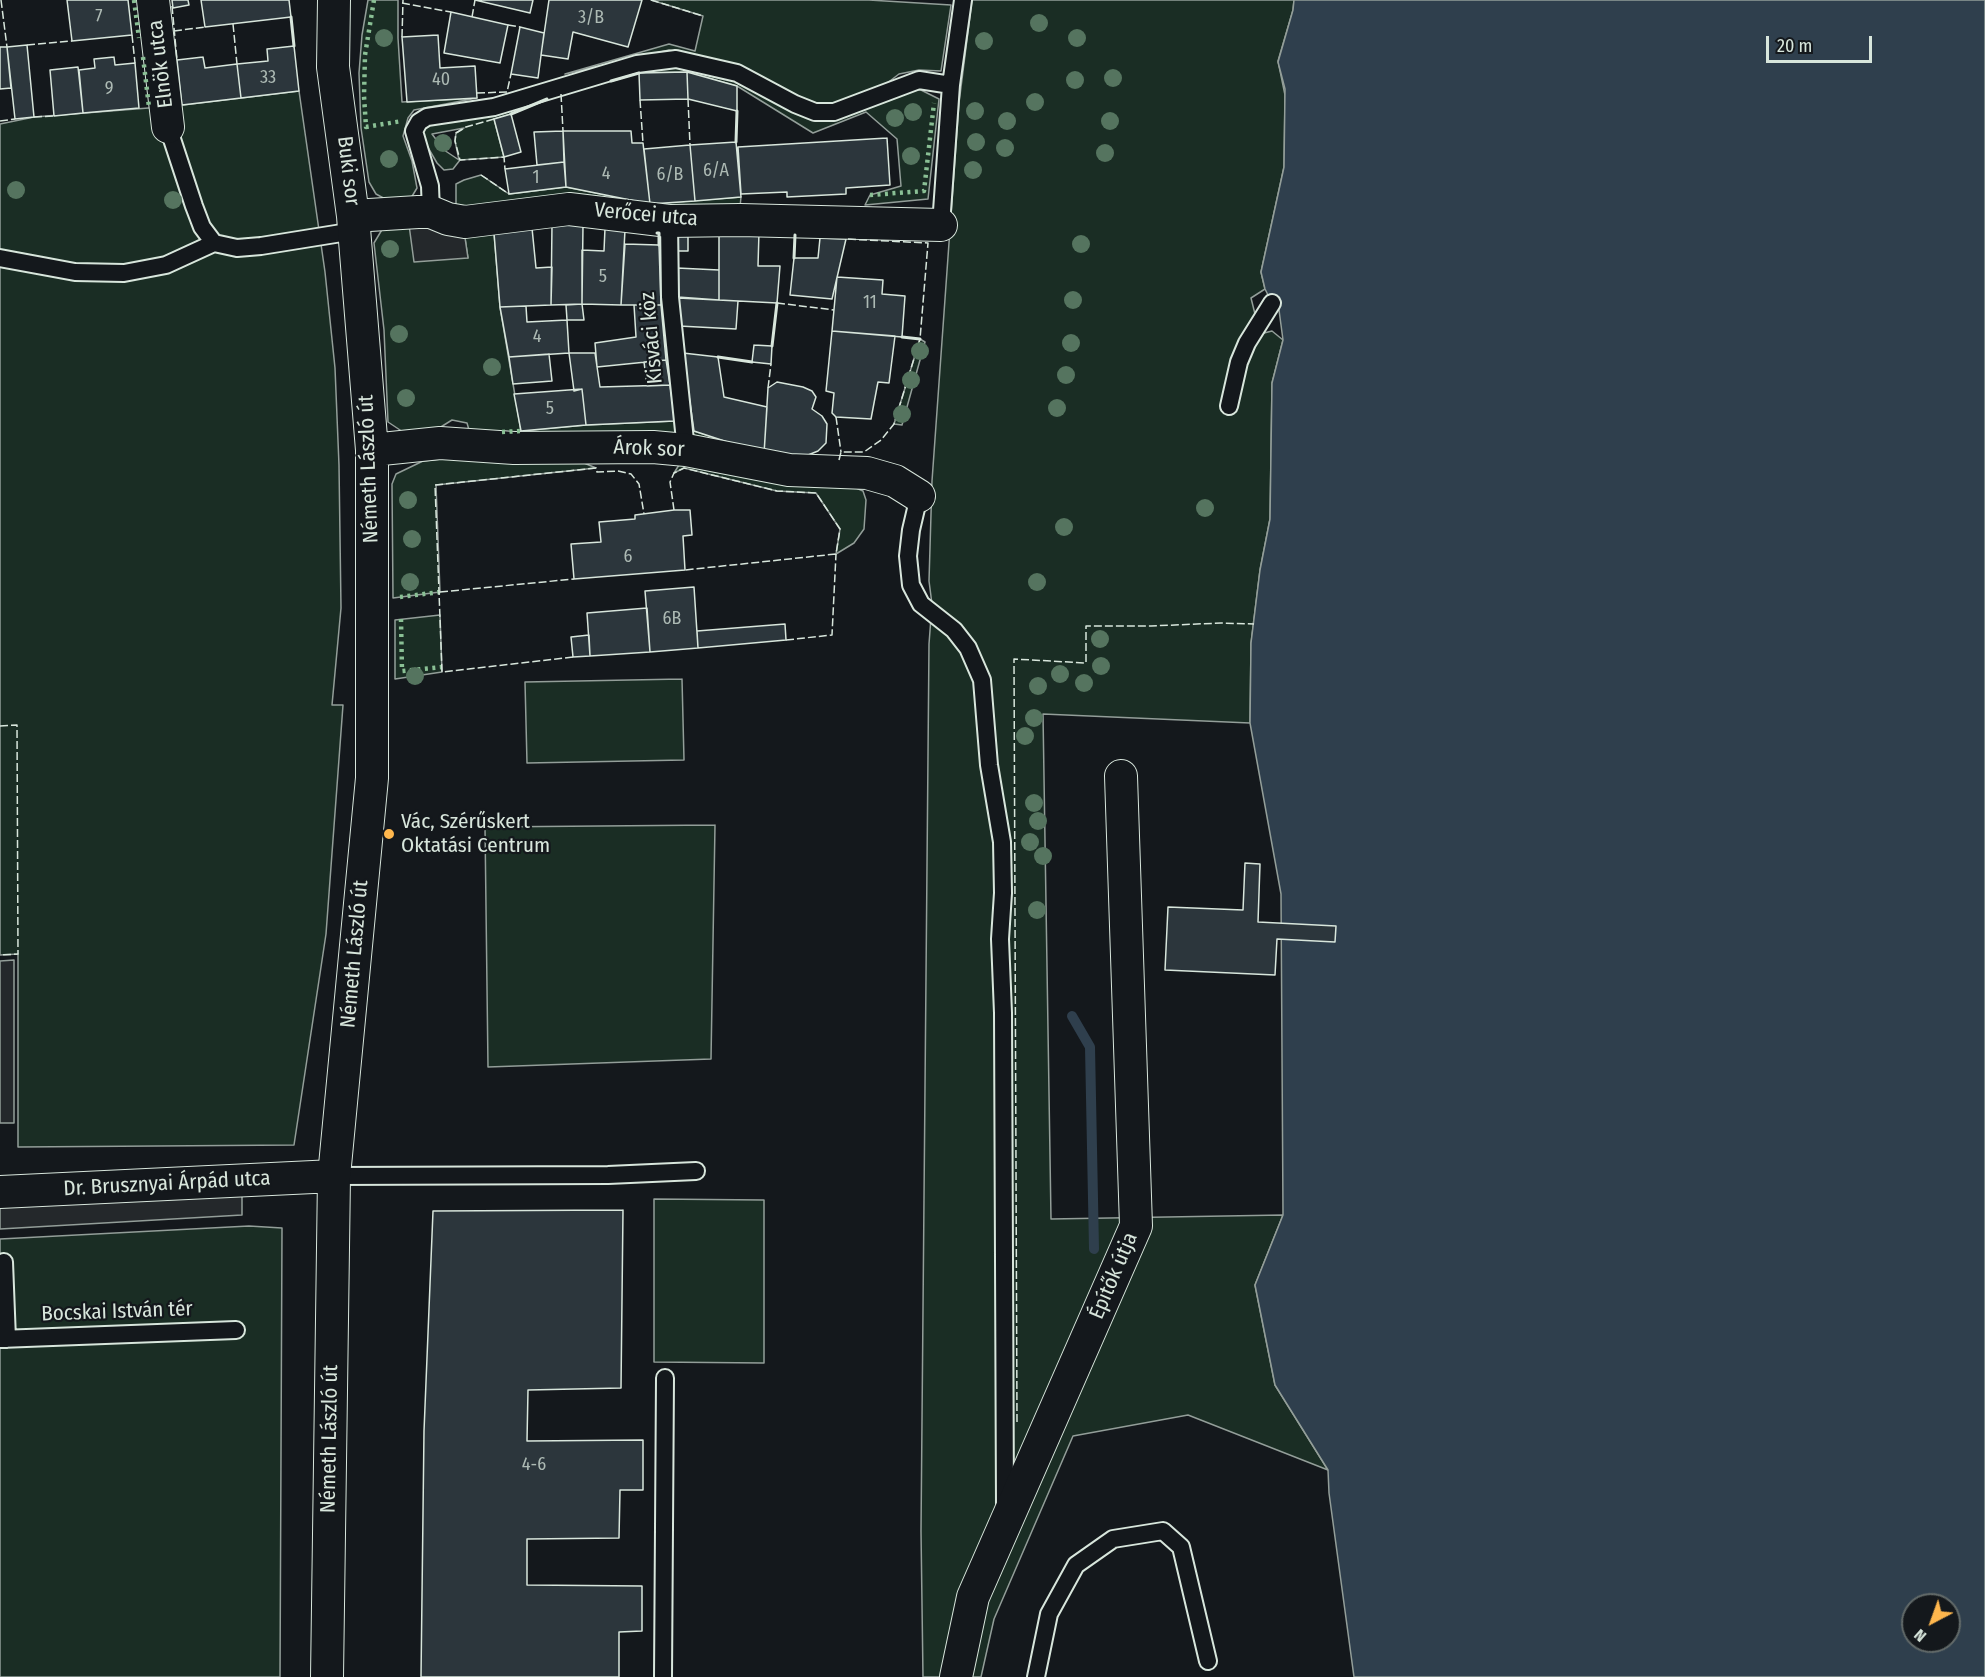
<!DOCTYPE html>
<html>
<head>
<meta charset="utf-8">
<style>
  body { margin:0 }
  #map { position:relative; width:1985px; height:1677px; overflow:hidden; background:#14181c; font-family:"Fira Sans Condensed",sans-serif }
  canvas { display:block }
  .north { position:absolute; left:1901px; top:1593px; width:60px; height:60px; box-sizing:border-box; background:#14181c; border:2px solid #626a69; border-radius:50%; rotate:221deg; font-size:16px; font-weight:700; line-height:24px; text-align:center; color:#d8e6dc }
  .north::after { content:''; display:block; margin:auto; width:21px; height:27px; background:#ffb74d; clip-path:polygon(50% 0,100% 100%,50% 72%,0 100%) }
  .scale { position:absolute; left:1766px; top:36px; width:106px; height:27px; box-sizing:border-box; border:3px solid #d8e6dc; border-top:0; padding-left:8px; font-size:18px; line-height:21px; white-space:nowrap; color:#d8e6dc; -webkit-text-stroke:4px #14181c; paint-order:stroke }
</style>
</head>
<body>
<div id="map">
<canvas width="1985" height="1677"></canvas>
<div class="north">N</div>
<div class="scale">20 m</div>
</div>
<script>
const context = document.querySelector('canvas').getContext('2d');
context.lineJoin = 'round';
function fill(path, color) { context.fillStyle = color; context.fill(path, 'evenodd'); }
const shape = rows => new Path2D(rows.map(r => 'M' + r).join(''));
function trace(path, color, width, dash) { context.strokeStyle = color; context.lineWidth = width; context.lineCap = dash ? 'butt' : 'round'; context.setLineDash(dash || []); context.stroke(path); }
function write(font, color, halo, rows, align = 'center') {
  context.font = font + ' "Fira Sans Condensed",sans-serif'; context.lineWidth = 4.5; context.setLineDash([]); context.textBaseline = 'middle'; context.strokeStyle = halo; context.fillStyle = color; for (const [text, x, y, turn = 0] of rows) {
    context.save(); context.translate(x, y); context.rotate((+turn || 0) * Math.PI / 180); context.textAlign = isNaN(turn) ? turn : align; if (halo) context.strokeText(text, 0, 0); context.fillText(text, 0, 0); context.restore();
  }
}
const green = shape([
  [368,0,398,0,398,38,402,102,477,98,414,110,408,118,403,136,412,161,417,188,411,198,387,200,376,194,369,182,361,128,359,73,362,35,368,0],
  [651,0,869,0,951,5,941,71,919,70,899,74,882,87,836,105,814,105,737,67,669,50,565,74,669,44,695,51,703,16,651,0],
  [972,0,1294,0,1293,10,1278,61,1285,95,1284,167,1261,272,1265,289,1251,298,1260,334,1272,331,1283,340,1272,383,1270,519,1260,570,1251,643,1250,723,1043,714,1051,1219,1283,1215,1255,1285,1275,1385,1328,1470,1188,1415,1073,1436,994,1619,981,1677,923,1677,921,1531,929,644,932,604,929,581,932,481,959,103,972,0],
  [175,45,183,105,299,91,325,272,335,368,339,465,341,608,332,705,343,705,326,934,294,1145,18,1147,18,954,0,955,0,124,34,117,174,106,170,49,175,45],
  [677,65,740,80,781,106,809,118,827,120,892,99,907,89,921,90,939,99,928,199,865,205,870,195,901,186,897,139,866,112,813,133,737,86,687,72,639,73,677,65],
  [561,94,511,114,494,119,504,157,460,160,453,169,444,170,437,163,423,139,423,129,430,123,561,94],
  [464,128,456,133,455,141,459,160,444,150,432,134,464,128],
  [481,175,509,194,566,187,650,204,741,197,740,207,465,210,456,204,456,184,464,180,481,175],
  [400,221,468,258,464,231,494,233,500,307,521,431,586,425,674,421,661,305,678,297,679,326,694,431,764,454,471,437,467,423,452,420,428,435,409,436,388,422,384,330,374,243,383,228,400,221],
  [920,339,925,342,902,425,894,424,920,339],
  [460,457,577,460,596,468,436,485,440,592,393,598,392,484,396,474,423,461,460,457],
  [679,465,847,484,863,491,866,500,864,529,854,543,836,554,840,529,816,493,777,491,684,468,674,473,679,465],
  [440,615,442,672,395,679,395,620,440,615],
  [682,679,684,760,527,763,525,682,682,679],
  [715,825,711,1059,488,1067,485,827,715,825],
  [654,1199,764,1200,764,1363,654,1362,654,1199],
  [249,1226,282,1228,280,1677,0,1677,0,1239,249,1226]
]);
fill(green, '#1a2d24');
trace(green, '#939e99', 1.5);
const parking = shape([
  [409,225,464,231,468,258,414,262,409,225],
  [14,960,14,1123,0,1123,0,961,14,960],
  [242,1180,242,1215,0,1229,0,1192,242,1180]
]);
fill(parking, '#24282b');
trace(parking, '#939e99', 1.5);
const water = shape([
  [1294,0,1985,0,1985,1677,1354,1677,1329,1493,1328,1470,1275,1385,1255,1285,1283,1215,1281,894,1250,723,1251,643,1260,570,1270,519,1272,383,1283,340,1279,310,1272,303,1265,289,1261,272,1284,167,1285,89,1278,62,1293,10,1294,0],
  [1913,1605,1949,1605,1949,1641,1913,1641,1913,1605]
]);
fill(water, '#2f3f4d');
trace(water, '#939e99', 1.5);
trace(shape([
  [1072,1016,1090,1047,1094,1249]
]), '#2f3f4d', 10);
const building = shape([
  [67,0,128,0,132,35,72,41,67,0],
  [172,0,188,0,189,5,173,8,172,0],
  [201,0,289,0,291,17,205,27,201,0],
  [475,0,533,0,530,13,475,0],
  [549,0,642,0,628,47,573,32,568,59,541,55,549,0],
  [451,12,508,25,500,63,444,53,451,12],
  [520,27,544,33,538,78,511,74,520,27],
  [438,35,440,68,475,66,477,98,407,102,402,37,438,35],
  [27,45,34,117,15,119,7,47,27,45],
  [294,46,299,91,241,98,237,64,268,61,267,49,294,46],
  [0,47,7,47,11,88,0,89,0,47],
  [114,57,115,65,135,63,139,108,83,113,79,70,95,68,94,59,114,57],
  [203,57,205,68,237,64,241,98,182,105,177,60,203,57],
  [78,67,83,113,54,116,50,70,78,67],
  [687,72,737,86,737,111,688,99,687,72],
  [687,72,688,99,640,100,639,73,687,72],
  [511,114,521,152,504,157,494,119,511,114],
  [563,131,631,131,632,143,643,143,650,204,566,187,563,131],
  [563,131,564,162,537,165,534,132,563,131],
  [887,138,890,185,846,188,846,194,787,197,787,192,741,194,738,147,887,138],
  [736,142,741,197,695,201,690,145,736,142],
  [690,145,695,201,650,204,644,149,690,145],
  [564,162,566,187,509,194,505,169,564,162],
  [552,224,583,225,582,304,551,305,552,224],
  [532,228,536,268,552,267,551,305,500,307,494,233,532,228],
  [605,228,625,230,621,305,582,304,582,250,604,251,605,228],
  [688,228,688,251,678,251,677,229,688,228],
  [719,229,759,232,758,266,780,266,777,303,719,300,719,229],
  [820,238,846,239,832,299,790,295,794,258,818,258,820,238],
  [625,244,659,245,661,305,621,305,625,244],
  [677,268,719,270,719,300,678,297,677,268],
  [837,277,883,280,882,294,905,296,902,337,832,331,837,277],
  [678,298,738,301,736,329,679,326,678,298],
  [582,304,584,320,567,320,566,305,582,304],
  [634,305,661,305,666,360,597,367,595,343,636,337,634,305],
  [526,306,527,322,567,320,569,353,509,357,500,307,526,306],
  [832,331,895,336,889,383,878,382,871,419,836,417,832,413,834,393,826,391,832,331],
  [754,345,772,346,771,364,752,362,754,345],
  [569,353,595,353,600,387,670,385,675,421,586,425,582,389,574,391,569,353],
  [683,353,718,357,724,397,767,407,764,454,694,431,683,353],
  [549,354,552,381,513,384,509,357,549,354],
  [666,360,670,385,647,386,644,362,666,360],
  [777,382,803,387,812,391,816,397,812,409,822,416,827,424,826,443,818,451,808,455,764,454,768,388,777,382],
  [582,389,586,425,521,431,514,394,582,389],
  [674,510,690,510,692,535,683,536,685,570,574,579,571,544,601,542,599,522,635,519,635,515,674,510],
  [694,587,698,648,650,652,645,591,694,587],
  [647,608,650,652,590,656,587,613,647,608],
  [785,624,786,640,698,648,697,631,785,624],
  [589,635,590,656,573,657,571,637,589,635],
  [1245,863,1260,864,1258,922,1336,926,1335,942,1277,939,1275,975,1165,970,1168,907,1243,910,1245,863],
  [623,1210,621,1388,528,1390,527,1441,643,1440,643,1490,620,1490,619,1538,527,1539,527,1585,642,1586,642,1631,619,1632,619,1677,421,1677,424,1431,433,1211,623,1210]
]);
fill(building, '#2c363c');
trace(building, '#d8e6dc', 1.5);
const lane = shape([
  [168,127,194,206,202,227,214,243],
  [431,212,430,186,414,131,419,122,427,117,494,107,637,64,676,59,737,73,795,104,815,112,834,112,919,80,951,85],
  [669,221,670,297,686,450],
  [941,225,951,85,963,0],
  [0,258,75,272,124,273,166,265,214,243,237,248,261,246,354,231],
  [1229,406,1239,362,1247,343,1272,303],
  [919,496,911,530,908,556,911,585,921,604,954,630,968,648,982,680,989,765,1002,842,1003,893,1000,939,1003,1013,1005,1506],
  [334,1176,608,1175,696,1171],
  [4,1262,7,1339],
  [0,1339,236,1330],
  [663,1677,665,1378],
  [1036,1677,1049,1614,1076,1565,1113,1539,1163,1531,1181,1547,1208,1661]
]);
const street = shape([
  [153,0,168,127],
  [353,216,418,212,431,212,448,219,465,222,569,209,669,221,740,220,941,225],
  [372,450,440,443,514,448,653,447,686,450,789,470,867,473,895,481,919,496],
  [0,1192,334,1176],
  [327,1677,334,1176,372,778,372,450,353,216,333,67,334,0],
  [956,1677,973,1597,1136,1226,1121,776]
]);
trace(lane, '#d8e6dc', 20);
trace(street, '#d8e6dc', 34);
trace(lane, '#14181c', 16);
trace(street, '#14181c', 32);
trace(shape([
  [134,0,139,38],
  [374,0,365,55,364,96,366,127,402,121],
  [143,57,149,107],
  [870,195,924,191,934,103],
  [502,432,521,431],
  [400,597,440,592],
  [401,619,402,671,442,667]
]), '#8ac095', 4.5, [3, 4.5]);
trace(shape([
  [1,0,7,47],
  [651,0,703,16],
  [402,3,451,12],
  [172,6,177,60],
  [472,17,475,0],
  [233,24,237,64],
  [508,25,520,27],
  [174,31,205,27],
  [132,35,135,63],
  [402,37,403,0],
  [27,45,72,41],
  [477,93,507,92,511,74],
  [561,94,563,131],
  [688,99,690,145],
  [640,100,643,143],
  [34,117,54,116],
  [494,119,466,127,456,133,455,141,460,160,504,157,505,169],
  [0,121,15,119],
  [481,175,509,194],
  [777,303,834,310],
  [768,388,771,364],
  [836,417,841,452],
  [839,460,841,452,864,452,881,440,894,424,920,339,928,243,846,239],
  [674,510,670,482,674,473,684,468,777,491,816,493,840,529,836,554,685,570],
  [440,592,574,579],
  [786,640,832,635,836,554],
  [573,657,442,672,435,485,596,468,597,472,618,471,631,474,639,484,644,514],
  [0,726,17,725,18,954,0,955],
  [1017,1422,1014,659,1086,663,1086,626,1151,626,1221,623,1254,624]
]), '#d8e6dc', 1.5, [8, 3]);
trace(shape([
  [291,17,294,46],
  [611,81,639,73],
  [511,114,547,99],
  [736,142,737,111],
  [657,233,659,233,659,245],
  [794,258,795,235],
  [902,337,920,339],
  [772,346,777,303],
  [718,357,752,362]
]), '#d8e6dc', 3);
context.fillStyle = '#55745f';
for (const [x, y] of [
  [1039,23],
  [384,38],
  [1077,38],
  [984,41],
  [1113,78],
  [1075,80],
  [1035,102],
  [975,111],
  [913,112],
  [895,118],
  [1007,121],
  [1110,121],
  [976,142],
  [443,143],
  [1005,148],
  [1105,153],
  [911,156],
  [389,159],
  [973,170],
  [16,190],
  [173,200],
  [1081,244],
  [390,249],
  [1073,300],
  [399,334],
  [1071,343],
  [920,351],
  [492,367],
  [1066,375],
  [911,380],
  [406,398],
  [1057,408],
  [902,414],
  [408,500],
  [1205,508],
  [1064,527],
  [412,539],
  [410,582],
  [1037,582],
  [1100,639],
  [1101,666],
  [1060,674],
  [415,676],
  [1084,683],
  [1038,686],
  [1034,718],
  [1025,736],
  [1034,803],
  [1038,821],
  [1030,842],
  [1043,856],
  [1037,910]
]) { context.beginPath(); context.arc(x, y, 9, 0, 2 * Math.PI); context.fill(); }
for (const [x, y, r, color] of [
  [389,834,6,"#ffb74d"]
]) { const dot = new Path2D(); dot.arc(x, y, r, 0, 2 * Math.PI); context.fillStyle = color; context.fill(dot); trace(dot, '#14181c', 2); }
write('18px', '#adbab4', null, [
  ["7",99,17],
  ["3/B",591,18],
  ["33",268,78],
  ["40",441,80],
  ["9",109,89],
  ["6/A",716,171],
  ["4",606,174],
  ["6/B",670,175],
  ["1",536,178],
  ["5",603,277],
  ["11",870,303],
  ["4",537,337],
  ["5",550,409],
  ["6",628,557],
  ["6B",672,619],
  ["4-6",534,1465]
]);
write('21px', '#d8e6dc', '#14181c', [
  ["Elnök utca",161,64,-97],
  ["Buki sor",348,171,83],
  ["Verőcei utca",646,215,5],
  ["Kisváci köz",652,338,-95],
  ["Árok sor",649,449,2],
  ["Németh László út",369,469,-92],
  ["Németh László út",355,954,-85],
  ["Dr. Brusznyai Árpád utca",167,1184,-3],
  ["Építők útja",1114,1276,-67],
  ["Bocskai István tér",117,1312,-2],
  ["Németh László út",330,1439,-89]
]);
write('21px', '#d8e6dc', '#14181c', [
  ["Vác, Szérűskert",401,822],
  ["Oktatási Centrum",401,846]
], 'left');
</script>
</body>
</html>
